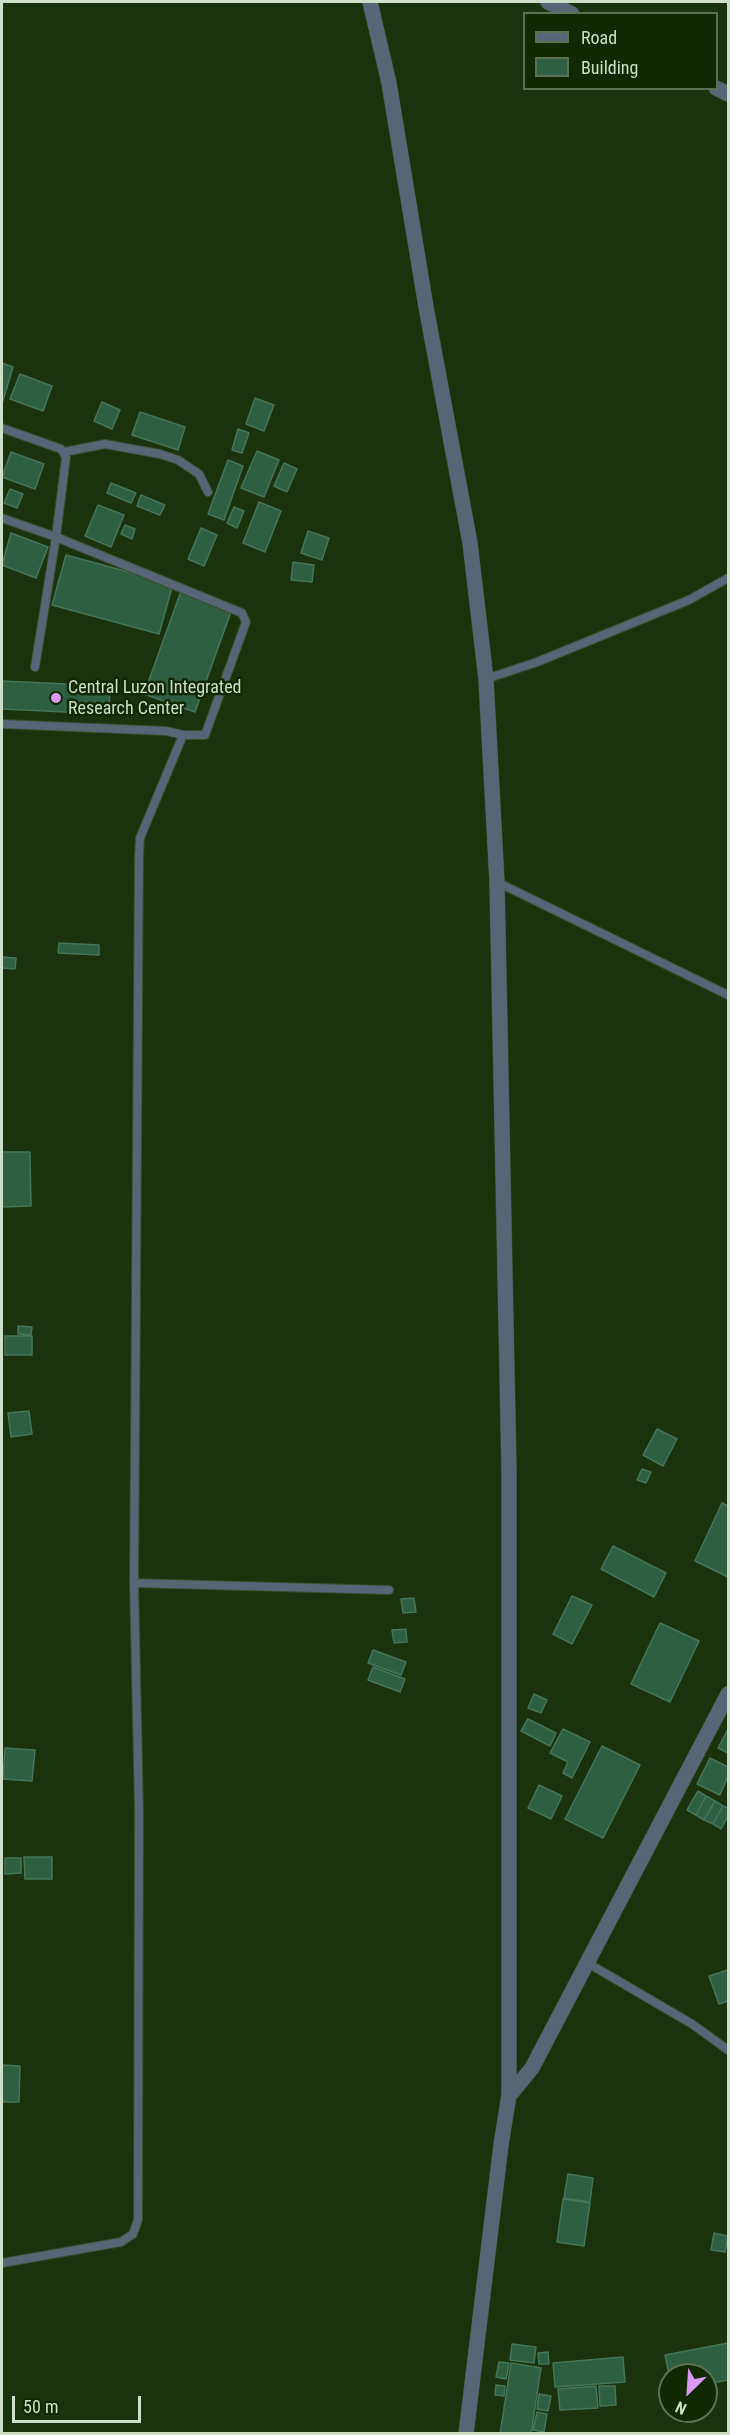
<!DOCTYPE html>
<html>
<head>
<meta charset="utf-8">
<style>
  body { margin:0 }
  #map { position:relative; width:730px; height:2435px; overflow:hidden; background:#1a330c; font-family:"Roboto Condensed",sans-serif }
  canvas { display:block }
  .frame { position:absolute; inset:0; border:3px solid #cedec7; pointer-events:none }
  .legend { position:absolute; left:523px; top:12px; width:195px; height:78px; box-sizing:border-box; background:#102902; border:2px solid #5c7151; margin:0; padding:8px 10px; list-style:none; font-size:18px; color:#cedec7 }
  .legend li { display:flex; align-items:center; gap:12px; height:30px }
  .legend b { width:30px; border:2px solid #5c7151 }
  .north { position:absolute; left:658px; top:2363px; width:60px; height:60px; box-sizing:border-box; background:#102902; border:2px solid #5c7151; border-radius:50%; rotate:205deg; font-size:16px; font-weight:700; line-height:24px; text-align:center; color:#cedec7 }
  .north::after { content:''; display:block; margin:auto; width:21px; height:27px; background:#db99f5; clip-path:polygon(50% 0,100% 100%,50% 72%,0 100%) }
  .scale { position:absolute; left:12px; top:2396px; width:129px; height:27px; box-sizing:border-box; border:3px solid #cedec7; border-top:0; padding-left:8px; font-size:18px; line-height:21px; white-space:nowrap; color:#cedec7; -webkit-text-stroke:4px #102902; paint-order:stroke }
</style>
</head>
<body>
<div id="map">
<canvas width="730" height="2435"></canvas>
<div class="frame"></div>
<ul class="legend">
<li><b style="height:8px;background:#586576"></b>Road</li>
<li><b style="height:16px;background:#2f5f42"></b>Building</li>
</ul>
<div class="north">N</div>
<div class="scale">50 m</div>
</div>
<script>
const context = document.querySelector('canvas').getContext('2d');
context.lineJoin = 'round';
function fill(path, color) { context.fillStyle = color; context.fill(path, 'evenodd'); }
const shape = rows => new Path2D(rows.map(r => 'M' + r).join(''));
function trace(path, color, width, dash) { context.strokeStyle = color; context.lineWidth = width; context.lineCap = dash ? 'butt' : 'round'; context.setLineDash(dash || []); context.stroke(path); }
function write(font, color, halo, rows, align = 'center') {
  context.font = font + ' "Roboto Condensed",sans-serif'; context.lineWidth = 5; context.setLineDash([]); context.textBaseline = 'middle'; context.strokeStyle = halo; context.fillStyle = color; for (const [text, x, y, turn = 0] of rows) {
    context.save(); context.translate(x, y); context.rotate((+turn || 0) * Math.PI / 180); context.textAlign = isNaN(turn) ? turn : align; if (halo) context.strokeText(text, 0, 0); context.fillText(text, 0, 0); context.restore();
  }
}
const building = shape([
  [2,363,13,367,2,404,2,363],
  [20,374,52,386,43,411,10,399,20,374],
  [255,398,274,405,264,431,246,424,255,398],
  [102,402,120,410,112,429,94,421,102,402],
  [140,412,185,427,178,450,132,435,140,412],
  [238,429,249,433,242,453,232,450,238,429],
  [257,451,279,460,264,497,241,488,257,451],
  [11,452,44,464,35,489,2,477,11,452],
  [228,460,243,466,224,520,208,514,228,460],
  [284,463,297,469,287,492,274,486,284,463],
  [111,483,136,493,131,503,107,493,111,483],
  [10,489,23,494,17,508,4,503,10,489],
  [141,495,165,505,160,515,137,506,141,495],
  [259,502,281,511,265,552,243,543,259,502],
  [98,505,124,515,111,547,85,536,98,505],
  [234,507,244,511,237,528,227,523,234,507],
  [125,525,135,529,132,539,121,534,125,525],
  [201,528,217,535,204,566,188,559,201,528],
  [308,531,329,538,322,560,301,553,308,531],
  [11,533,48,547,36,578,2,565,11,533],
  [66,555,173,584,159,634,52,605,66,555],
  [293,562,314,565,312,582,291,580,293,562],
  [181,591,232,609,195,712,144,694,181,591],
  [2,681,110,686,109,714,2,709,2,681],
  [59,943,99,945,99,955,58,953,59,943],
  [2,957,16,958,15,969,2,968,2,957],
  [2,1152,30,1152,31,1206,2,1207,2,1152],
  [18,1326,32,1327,31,1335,18,1334,18,1326],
  [5,1336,32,1336,32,1355,5,1355,5,1336],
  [29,1411,32,1434,11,1437,8,1413,29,1411],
  [657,1429,677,1439,663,1466,643,1455,657,1429],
  [642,1469,651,1472,646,1483,637,1480,642,1469],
  [722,1503,728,1506,728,1577,695,1561,722,1503],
  [613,1546,666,1573,654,1597,601,1569,613,1546],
  [572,1596,592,1605,572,1644,553,1634,572,1596],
  [414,1598,416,1612,403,1613,401,1599,414,1598],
  [660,1623,699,1641,670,1702,631,1684,660,1623],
  [406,1629,407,1642,394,1643,392,1630,406,1629],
  [373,1650,406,1662,401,1675,368,1663,373,1650],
  [373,1667,405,1679,400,1692,368,1680,373,1667],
  [534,1694,547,1700,541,1713,528,1708,534,1694],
  [528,1719,556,1733,550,1746,521,1731,528,1719],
  [563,1729,590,1742,572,1778,563,1773,568,1762,550,1753,563,1729],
  [728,1729,728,1753,718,1748,728,1729],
  [602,1746,640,1765,603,1838,565,1819,602,1746],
  [5,1748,35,1750,32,1781,3,1779,5,1748],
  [710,1758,728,1767,728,1776,720,1795,697,1784,710,1758],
  [539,1785,562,1796,551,1819,528,1808,539,1785],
  [698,1791,706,1796,696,1815,687,1810,698,1791],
  [706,1796,715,1801,704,1820,696,1815,706,1796],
  [715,1801,723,1806,713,1824,704,1820,715,1801],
  [723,1806,728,1808,728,1816,721,1829,713,1824,723,1806],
  [24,1857,52,1857,52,1879,25,1879,24,1857],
  [5,1858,21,1858,21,1873,5,1874,5,1858],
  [728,1970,728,2001,719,2004,709,1976,728,1970],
  [2,2065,20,2066,19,2102,2,2102,2,2065],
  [568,2174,593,2178,590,2202,564,2198,568,2174],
  [563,2199,590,2203,584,2246,557,2242,563,2199],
  [714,2233,728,2236,725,2252,711,2250,714,2233],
  [728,2343,728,2380,706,2384,706,2375,670,2375,670,2379,665,2355,728,2343],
  [512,2344,536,2347,534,2363,510,2360,512,2344],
  [548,2352,549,2364,539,2364,538,2353,548,2352],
  [623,2357,625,2382,555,2387,553,2363,623,2357],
  [499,2362,509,2363,506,2379,496,2377,499,2362],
  [511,2363,541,2368,531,2434,500,2434,511,2363],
  [496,2385,505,2386,504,2396,495,2395,496,2385],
  [596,2386,598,2408,560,2410,558,2389,596,2386],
  [599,2386,615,2386,616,2405,600,2406,599,2386],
  [539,2394,551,2396,548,2411,537,2409,539,2394],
  [537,2412,547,2414,544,2432,533,2430,537,2412]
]);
fill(building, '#2f5f42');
trace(building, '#467659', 1.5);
const lane = shape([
  [2,428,61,449,66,457,56,537,35,667],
  [64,452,105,444,160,454,178,460,199,474,208,492],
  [2,518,56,537,242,613,246,622,205,735,183,735,166,731,2,724],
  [486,679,537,662,689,600,728,578],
  [497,882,728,995],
  [134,1583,389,1590],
  [586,1962,692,2024,728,2050],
  [2,2263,121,2242,133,2234,138,2220,139,1810,134,1583,139,856,140,838,183,735]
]);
const street = shape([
  [370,2,389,83,426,307,470,543,486,679,497,882,509,1470,509,2095,501,2145,466,2434],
  [548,2,572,14],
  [716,88,728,94],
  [509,2096,532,2068,728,1694]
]);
trace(lane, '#374e2a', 10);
trace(street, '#374e2a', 16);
trace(lane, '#586576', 8);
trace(street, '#586576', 15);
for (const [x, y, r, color] of [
  [56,698,6,"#db99f5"]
]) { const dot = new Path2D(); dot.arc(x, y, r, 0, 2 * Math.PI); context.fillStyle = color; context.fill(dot); trace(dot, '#102902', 2); }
write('18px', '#cedec7', '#102902', [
  ["Central Luzon Integrated",68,688],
  ["Research Center",68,709]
], 'left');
</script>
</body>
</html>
